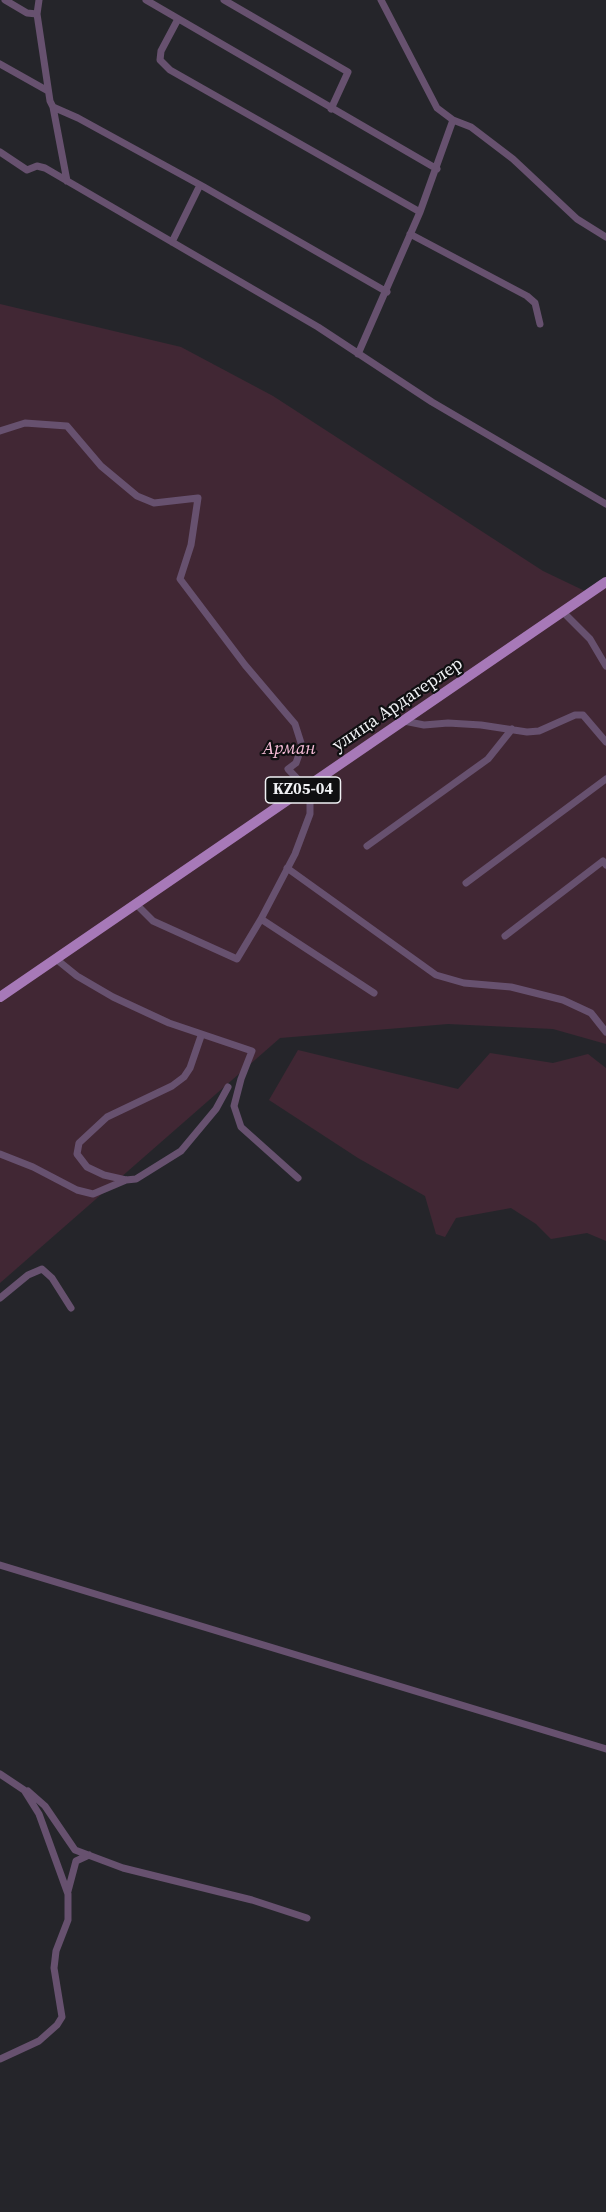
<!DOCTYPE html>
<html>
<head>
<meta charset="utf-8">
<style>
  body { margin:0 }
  canvas { display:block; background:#25252a }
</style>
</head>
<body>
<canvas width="606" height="2212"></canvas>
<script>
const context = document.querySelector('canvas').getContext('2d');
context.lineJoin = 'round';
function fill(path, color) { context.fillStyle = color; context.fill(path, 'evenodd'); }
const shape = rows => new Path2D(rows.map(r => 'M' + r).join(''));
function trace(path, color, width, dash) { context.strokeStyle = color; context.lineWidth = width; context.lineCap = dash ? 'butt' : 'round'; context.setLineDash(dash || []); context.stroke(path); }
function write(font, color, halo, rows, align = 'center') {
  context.font = font + ' "Source Serif 4",serif'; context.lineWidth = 4.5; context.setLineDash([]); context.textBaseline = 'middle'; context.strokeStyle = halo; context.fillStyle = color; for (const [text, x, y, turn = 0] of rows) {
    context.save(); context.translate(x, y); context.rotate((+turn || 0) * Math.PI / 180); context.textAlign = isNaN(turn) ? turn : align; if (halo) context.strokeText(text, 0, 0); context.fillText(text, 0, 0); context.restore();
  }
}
fill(shape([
  [0,304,181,347,273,396,543,571,589,593,606,582,606,1044,553,1029,448,1024,280,1038,0,1283],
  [298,1050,458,1089,490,1053,553,1063,588,1054,606,1068,606,1241,587,1233,551,1239,536,1224,511,1208,456,1218,445,1237,436,1234,425,1196,358,1158,269,1100]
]), '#412734');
trace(shape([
  [5,0,27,13,37,14,39,0],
  [146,0,437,169],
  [224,0,348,72,331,109],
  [381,0,437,108,453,120],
  [37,14,50,101,53,107],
  [178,19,161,51,160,60,170,70,420,212],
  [0,64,48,91],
  [0,152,27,170,37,166,45,168,318,327,432,402,606,504],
  [67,181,53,107,78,118,204,187,387,292],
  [410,234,527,296,535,303,540,324],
  [172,242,200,185],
  [358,354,420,212,453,120,471,127,513,159,577,219,606,237],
  [0,431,25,423,67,426,101,466,137,496,154,503,198,498,191,545,180,579,245,665,295,724,302,746,296,763,288,769,306,788,310,797,310,814,295,854,261,919,374,993],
  [563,612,590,639,606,666],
  [404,721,424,725,448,723,481,725,527,732,539,731,575,715,583,715,606,742],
  [367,846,488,759,512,729],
  [287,868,436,975,464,983,511,987,563,1000,591,1013,606,1032],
  [466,883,606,779],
  [136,904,153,921,237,959,261,919],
  [505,936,603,861,606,865],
  [56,959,77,976,113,997,169,1023,252,1051,241,1079,234,1106,241,1127,298,1178],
  [201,1036,190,1068,184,1077,172,1086,107,1117,79,1143,77,1154,87,1167,104,1175,126,1180,136,1179,181,1151,216,1109,228,1087],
  [0,1154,33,1167,77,1190,93,1194,126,1180],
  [0,1298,28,1275,42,1269,52,1278,71,1308],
  [0,1565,606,1749],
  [0,1774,24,1790,39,1814,68,1894,68,1920,56,1951,54,1968,62,2017,57,2025,39,2041,0,2059],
  [28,1791,45,1806,75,1850,123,1868,252,1900,307,1918],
  [68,1891,76,1861,89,1855]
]), '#67516f', 7);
trace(shape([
  [0,997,606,582]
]), '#a779b8', 10);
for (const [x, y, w] of [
  [303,790,75]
]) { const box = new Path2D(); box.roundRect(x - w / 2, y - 13, w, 26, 4.5); context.fillStyle = '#0f0f11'; context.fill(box); trace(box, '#f0f1f4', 1.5); }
write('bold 16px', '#f0f1f4', null, [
  ["KZ05-04",303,790]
]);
write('18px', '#f0f1f4', '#0f0f11', [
  ["улица Ардагерлер",398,705,-34]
]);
write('italic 18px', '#f7bdd8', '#0f0f11', [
  ["Арман",289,749]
]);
</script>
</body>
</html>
